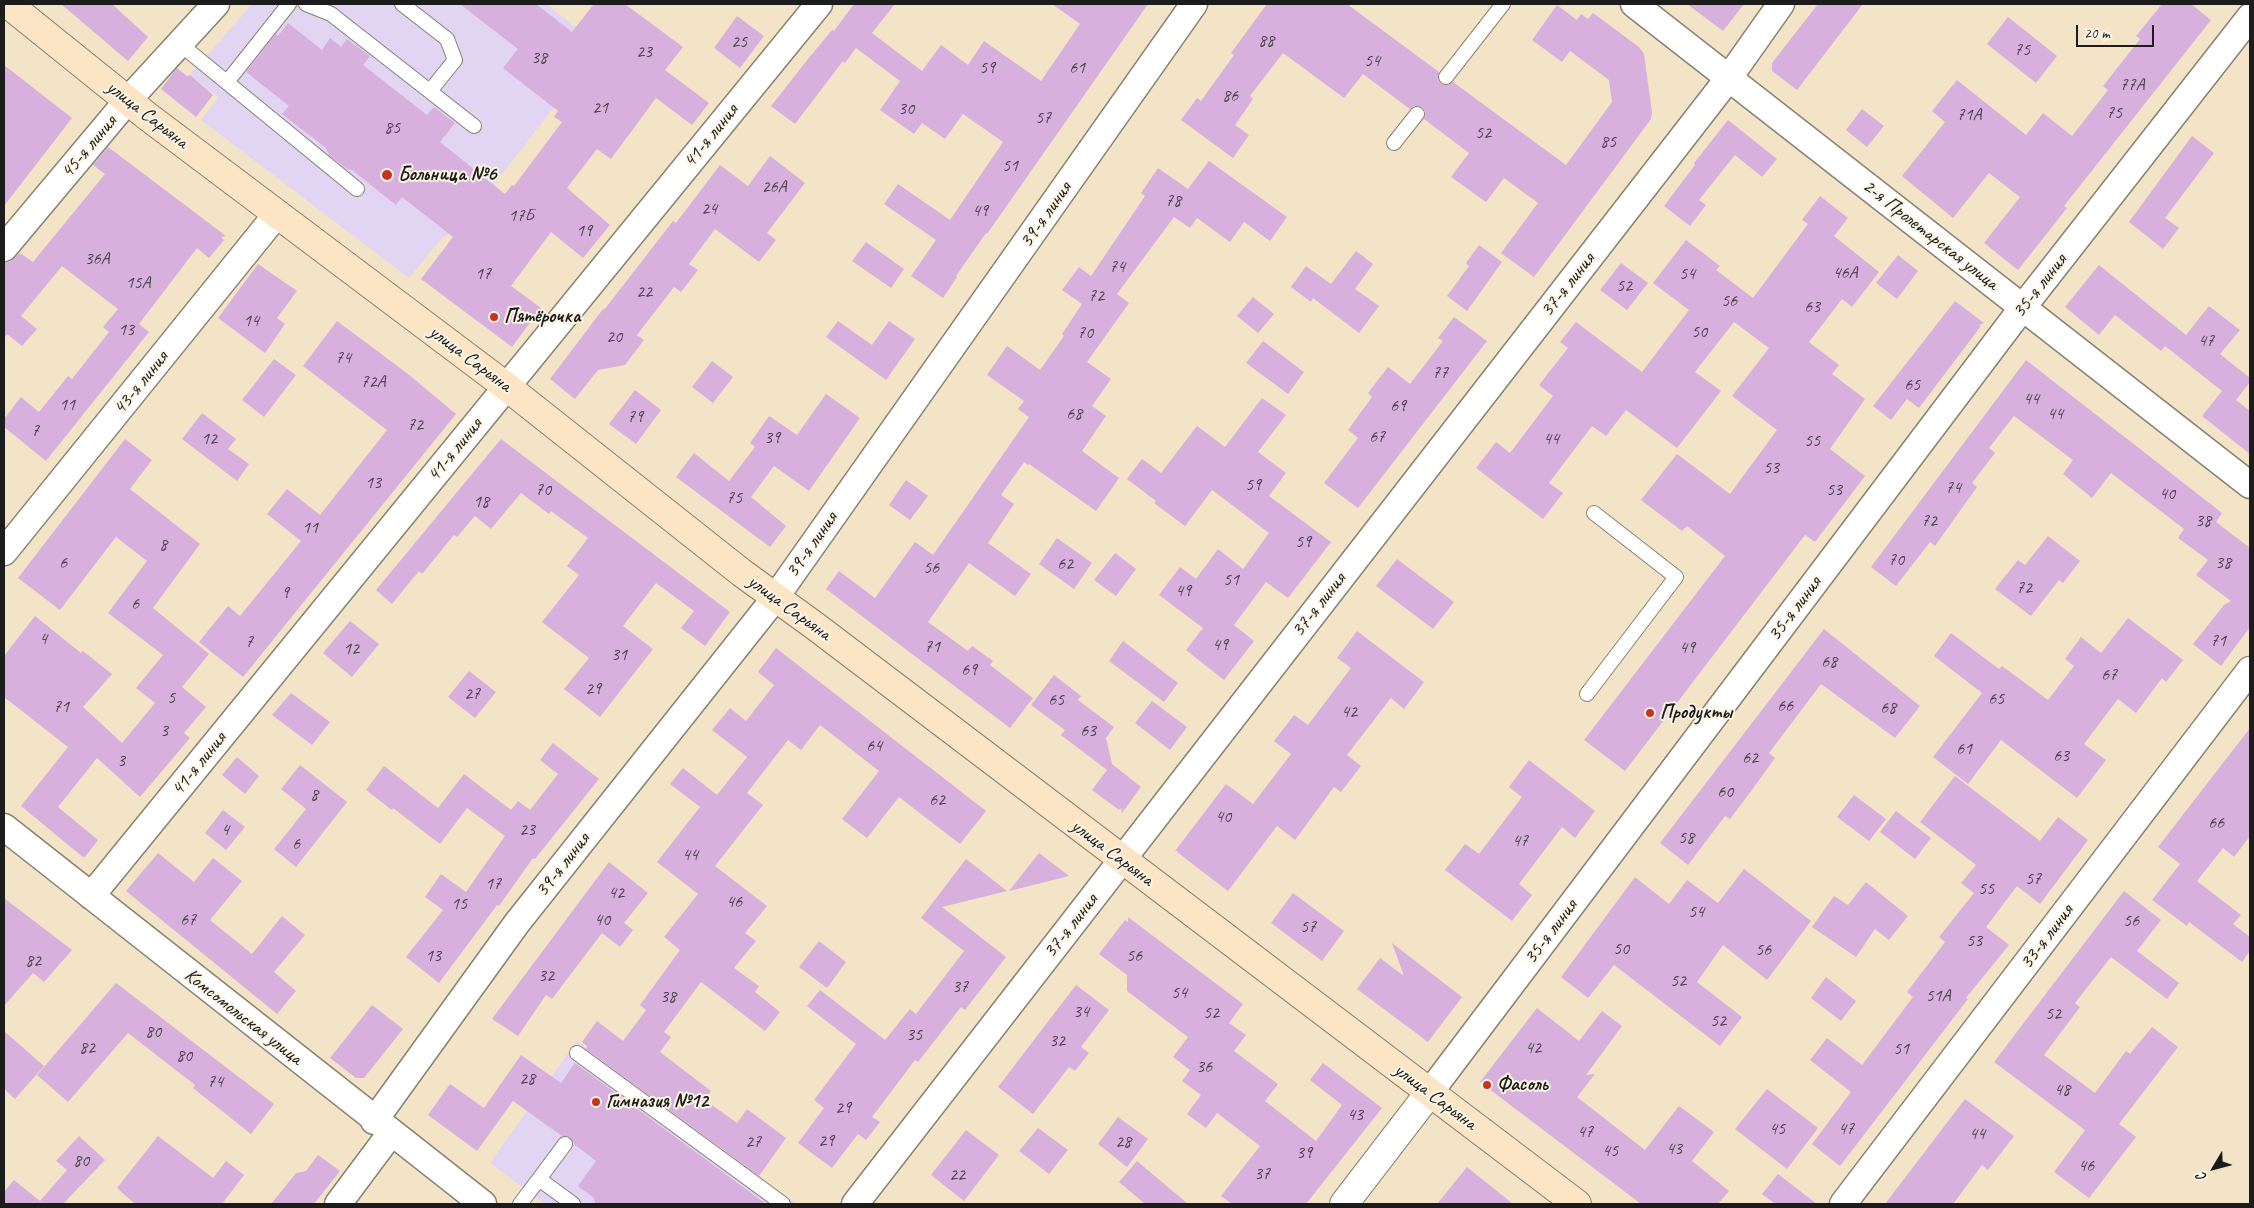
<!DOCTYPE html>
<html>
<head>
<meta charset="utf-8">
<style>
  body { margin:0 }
  #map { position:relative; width:2254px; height:1208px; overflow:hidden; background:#f3e4c8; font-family:Caveat,sans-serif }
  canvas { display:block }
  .frame { position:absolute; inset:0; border:5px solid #1c1c1c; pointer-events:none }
  .north { position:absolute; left:2189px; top:1143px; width:50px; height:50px; -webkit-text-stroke:4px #fcf5e5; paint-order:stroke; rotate:233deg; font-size:14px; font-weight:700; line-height:20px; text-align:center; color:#1c1c1c }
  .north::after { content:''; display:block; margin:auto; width:18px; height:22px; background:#1c1c1c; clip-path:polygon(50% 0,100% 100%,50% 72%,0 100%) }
  .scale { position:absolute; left:2076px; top:25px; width:78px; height:22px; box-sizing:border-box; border:2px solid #1c1c1c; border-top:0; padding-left:6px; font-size:15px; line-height:18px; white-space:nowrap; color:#1c1c1c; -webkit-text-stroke:4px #fcf5e5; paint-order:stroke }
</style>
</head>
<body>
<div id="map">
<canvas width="2254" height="1208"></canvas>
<div class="frame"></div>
<div class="north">С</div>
<div class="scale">20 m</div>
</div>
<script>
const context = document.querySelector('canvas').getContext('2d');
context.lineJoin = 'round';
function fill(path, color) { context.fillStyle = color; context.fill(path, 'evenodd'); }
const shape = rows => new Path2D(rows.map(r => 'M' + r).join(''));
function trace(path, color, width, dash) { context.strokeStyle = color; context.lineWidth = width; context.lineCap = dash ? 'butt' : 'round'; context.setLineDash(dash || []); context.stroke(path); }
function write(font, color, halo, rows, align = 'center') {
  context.font = font + ' Caveat,sans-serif'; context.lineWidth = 4; context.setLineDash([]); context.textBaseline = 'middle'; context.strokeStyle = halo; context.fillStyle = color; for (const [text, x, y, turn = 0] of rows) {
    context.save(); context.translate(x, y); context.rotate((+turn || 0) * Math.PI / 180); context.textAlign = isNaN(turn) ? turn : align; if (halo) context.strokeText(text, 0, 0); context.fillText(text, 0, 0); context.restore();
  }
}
fill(shape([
  [252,4,546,4,601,47,459,229,442,238,409,278,201,120,218,97,190,75],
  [577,1041,796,1204,545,1204,490,1163]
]), '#e2d4f3');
fill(shape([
  [61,4,112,4,148,37,128,61],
  [460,4,536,4,572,32,594,4,625,4,683,47,665,70,709,103,692,125,656,98,611,159,597,149,567,188,610,225,583,258,551,232,511,286,541,308,512,347,421,279,453,237,402,197,396,205,352,170,347,169,329,155,326,148,282,114,289,106,246,72,276,34,278,36,288,23,322,50,330,38,341,47,347,39,370,56,363,65,427,115,434,107,455,123,440,142,505,194,512,185,514,186,562,122,554,117,558,111,503,68,518,49],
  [854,4,895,4,872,33,922,71,941,45,968,65,984,41,1041,81,1080,24,1052,4,1148,4,987,234,986,233,956,276,957,277,943,298,911,276,936,240,884,204,898,184,950,220,1003,142,963,114,945,139,922,123,914,134,880,110,900,81,856,48,845,63,843,61,795,124,771,106,808,59,832,30,834,31],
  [1267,4,1347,4,1439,72,1438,80,1441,84,1449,85,1453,82,1566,165,1612,102,1609,80,1570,51,1562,62,1532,40,1557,5,1577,20,1581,14,1588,19,1593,13,1639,47,1644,54,1652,112,1651,119,1534,277,1501,253,1538,203,1504,178,1486,202,1451,177,1469,153,1424,119,1425,111,1422,107,1414,106,1410,109,1363,74,1344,98,1283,53,1250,96,1253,99,1235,125,1249,135,1233,158,1181,120,1197,98,1201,101,1234,55,1231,53],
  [1687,4,1744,4,1723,31],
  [1818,4,1863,4,1797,90,1772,71,1772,63],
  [2162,4,2191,4,2211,20,2064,206,2067,208,2018,270,1984,243,2020,197,1989,173,1953,218,1902,176,1945,122,1932,111,1957,80,2026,135,2043,113,2072,136,2108,90,2103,86,2140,39,2136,36],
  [737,16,764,36,740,68,714,48],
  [2008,17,2057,56,2036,83,1987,44],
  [4,65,72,118,4,206],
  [177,68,187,76,190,75,213,95,196,117,161,89],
  [1862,109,1884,126,1867,147,1846,130],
  [1728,120,1777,159,1762,177,1735,155,1699,200,1706,205,1690,226,1664,206,1695,165,1694,163],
  [2192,136,2214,153,2165,218,2179,228,2163,249,2129,222],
  [108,147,226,236,221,237,224,240,209,258,197,248,139,324,149,332,46,461,4,427,4,419,21,397,39,412,68,376,72,379,109,332,103,327,118,309,62,266,21,316,37,329,22,346,7,334,4,338,4,263,10,262,20,253,33,262,105,174,93,165],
  [770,156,805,183,767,233,776,240,759,262,715,229,689,264,698,270,681,292,674,287,637,335,644,340,625,365,598,370,575,399,550,379,603,309,604,310,673,221,676,223,720,165,748,186],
  [1209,161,1287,217,1270,241,1244,222,1230,242,1197,218,1190,228,1174,217,1117,294,1129,303,1087,362,1111,379,1092,406,1106,416,1082,451,1119,478,1096,511,1029,464,1028,465,1024,462,1001,495,1014,504,988,543,1031,574,1015,596,969,563,928,622,968,651,972,646,993,661,990,665,1033,698,1010,728,826,589,839,571,875,598,915,542,933,555,1029,417,1018,409,1024,401,987,375,1007,346,1040,370,1064,336,1062,334,1082,304,1062,290,1079,267,1091,276,1145,196,1141,193,1158,168,1188,189],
  [1820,196,1848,218,1834,236,1879,272,1852,307,1842,299,1809,342,1839,365,1832,374,1865,399,1830,449,1865,476,1815,542,1805,535,1625,771,1584,740,1725,556,1687,526,1682,531,1641,500,1677,454,1730,494,1777,430,1732,396,1769,348,1734,322,1695,372,1721,391,1677,448,1626,410,1606,436,1592,426,1549,483,1563,493,1543,519,1476,468,1496,442,1510,453,1553,396,1539,385,1568,348,1560,342,1576,322,1642,372,1689,310,1653,283,1686,240,1720,266,1716,270,1753,298,1808,224,1802,220],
  [866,242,904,269,891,288,852,261],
  [1479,245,1502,262,1467,311,1447,296,1469,266,1466,263],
  [1356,251,1373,264,1355,289,1379,306,1359,333,1313,298,1311,302,1291,287,1306,266,1331,284],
  [1898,255,1918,271,1897,299,1876,283],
  [1621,263,1648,283,1627,310,1600,290],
  [258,264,297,291,277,318,285,324,265,353,218,318],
  [2099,265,2186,335,2209,306,2240,330,2220,354,2250,378,2250,382,2236,400,2250,411,2250,454,2202,416,2222,391,2165,346,2161,351,2115,315,2099,335,2065,307],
  [1253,297,1274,314,1258,333,1237,316],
  [1955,301,1984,323,1979,325,1981,326,1919,408,1907,399,1891,420,1873,406],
  [1454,317,1487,341,1358,508,1324,483,1358,438,1348,430,1372,397,1368,393,1388,367,1410,384,1443,341,1438,338],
  [337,321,408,374,456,414,243,677,199,642,228,606,240,616,301,541,267,514,287,489,320,515,387,430,303,366],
  [838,321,872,345,889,321,915,339,886,380,826,337],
  [1263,341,1304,372,1288,394,1246,363],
  [274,359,296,375,264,417,242,400],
  [2026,360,2222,513,2216,522,2250,548,2250,627,2221,666,2193,644,2224,605,2231,601,2196,575,2208,560,2178,538,2184,529,2111,473,2092,498,2063,474,2073,460,2014,416,1989,448,1995,453,1972,483,1977,487,1935,546,1930,542,1896,586,1871,567],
  [712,361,733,377,713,403,692,387],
  [635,390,661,410,636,444,609,424],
  [826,394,860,418,809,491,774,466,751,497,786,526,770,547,676,477,694,453,729,481,755,447,750,443,769,416,797,435],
  [1262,398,1286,415,1258,452,1286,473,1269,496,1331,542,1288,598,1266,582,1234,625,1254,641,1224,680,1186,650,1203,628,1159,595,1180,567,1196,579,1218,549,1243,569,1269,533,1212,490,1185,526,1154,503,1156,501,1127,479,1142,459,1161,473,1197,426,1225,447],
  [202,413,236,439,228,449,249,464,237,481,182,439],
  [125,439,152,460,130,489,200,544,153,608,209,654,182,687,206,707,184,733,190,738,140,797,97,758,58,807,98,840,85,857,83,856,84,858,21,806,68,747,4,697,4,656,35,616,81,653,83,651,112,674,83,707,122,743,155,703,136,688,163,655,108,613,147,561,116,537,60,610,18,578],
  [501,439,730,612,705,646,681,628,694,611,656,583,623,626,653,649,600,717,564,689,589,658,542,622,579,575,567,566,588,538,551,511,549,514,521,493,491,529,475,516,457,537,454,535,422,574,419,571,392,604,376,590],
  [906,480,928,496,910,520,889,505],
  [2048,536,2080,561,2063,583,2059,580,2031,616,1995,589,2018,560,2025,565],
  [1057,538,1092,563,1074,589,1039,564],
  [1115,553,1136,569,1116,596,1094,580],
  [1397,559,1454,602,1433,629,1376,586],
  [2128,618,2183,660,2166,682,2162,678,2136,713,2118,699,2084,744,2106,760,2077,798,2001,740,1968,784,1933,757,1982,693,1934,656,1951,633,1999,669,2002,666,2048,700,2074,666,2065,659,2081,637,2101,653],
  [350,621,379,644,352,677,323,653],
  [1824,629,1920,706,1895,738,1821,684,1769,753,1775,758,1752,790,1730,819,1725,816,1688,865,1660,843],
  [1357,631,1424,682,1404,709,1391,698,1347,755,1361,766,1341,792,1334,787,1295,840,1277,826,1228,891,1177,852,1178,851,1175,851,1226,784,1253,804,1291,754,1274,741,1294,715,1308,725,1351,668,1337,658],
  [1123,641,1178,683,1164,702,1109,661],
  [776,648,986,811,960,844,899,797,867,838,842,819,879,771,820,725,801,750,788,740,747,793,763,805,715,866,767,906,745,933,756,941,734,968,759,986,755,992,780,1012,765,1031,701,982,664,1032,671,1037,660,1052,711,1091,705,1100,737,1123,747,1109,786,1138,759,1176,586,1049,587,1046,582,1042,597,1021,623,1041,646,1010,640,1005,680,950,664,937,698,894,657,862,700,807,670,784,683,768,717,795,747,757,712,730,730,708,746,721,774,685,758,672],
  [469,671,496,692,475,718,448,697],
  [1054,675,1081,696,1078,700,1114,727,1106,738,1112,764,1141,787,1122,813,1121,808,1119,810,1092,790,1107,770,1061,735,1065,730,1031,705],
  [291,693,330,722,312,745,272,715],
  [1152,701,1187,727,1170,750,1135,723],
  [2250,728,2250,836,2234,857,2223,848,2197,881,2241,915,2233,924,2250,937,2250,951,2242,962,2189,922,2187,926,2152,900,2180,864,2158,847],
  [553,743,599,779,535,859,533,858,499,906,497,905,439,983,406,957,443,910,425,897,441,874,466,892,505,836,467,808,440,844,393,808,392,810,366,790,384,766,438,808,464,774,511,810,518,801,530,810,558,774,540,760],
  [237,757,259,776,245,794,222,775],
  [1529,760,1595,811,1575,838,1562,827,1519,884,1532,895,1512,921,1445,870,1465,844,1479,854,1522,797,1509,787],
  [300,765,347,802,296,867,274,849,306,809,281,789],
  [1955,776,2040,841,2058,817,2088,840,2040,904,2017,886,1986,927,2009,945,1966,998,1968,999,1840,1166,1812,1144,1851,1092,1810,1060,1827,1038,1862,1065,1913,997,1907,992,1945,942,1939,937,1974,893,1961,883,1976,865,1920,822],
  [1854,795,1886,819,1869,841,1837,817],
  [223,810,245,827,226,850,205,833],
  [1896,811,1931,838,1915,859,1880,832],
  [158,853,194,882,213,858,242,881,210,920,252,954,282,916,305,935,274,972,296,991,277,1014,126,891],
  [1039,853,1069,876,1009,891],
  [966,859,1007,891,942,907,1006,957,965,1010,961,1007,918,1062,915,1060,872,1117,880,1122,866,1140,858,1134,832,1168,798,1143,824,1108,814,1100,856,1044,807,1006,820,990,885,1040,910,1009,916,1014,964,951,921,918],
  [609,862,648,893,624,923,633,930,620,947,602,933,552,999,546,995,518,1036,492,1019],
  [1744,869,1811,921,1767,980,1723,945,1697,982,1742,1017,1720,1046,1614,965,1588,998,1561,977,1635,877,1669,904,1687,880,1718,903],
  [1866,882,1908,916,1889,940,1875,929,1856,957,1812,927,1834,896,1848,905],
  [2124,891,2161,920,2137,951,2179,983,2167,999,2111,957,2075,1003,2080,1007,2044,1055,2095,1093,2126,1051,2130,1054,2152,1027,2178,1047,2119,1124,2136,1137,2089,1198,2054,1172,2085,1130,1994,1062],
  [1293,893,1344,931,1322,961,1271,923],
  [4,898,72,950,44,982,33,973,4,1006],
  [1128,917,1243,1004,1229,1023,1246,1035,1234,1051,1278,1084,1265,1101,1316,1141,1342,1105,1310,1080,1323,1063,1382,1108,1306,1204,1232,1204,1221,1196,1260,1146,1217,1113,1206,1128,1187,1114,1201,1095,1182,1081,1190,1070,1173,1057,1188,1037,1127,991,1127,975,1099,954,1125,920,1128,922],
  [819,941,846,962,827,988,799,967],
  [1392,943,1462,997,1428,1042,1357,989,1380,958,1404,976],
  [1826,977,1856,1001,1841,1021,1811,998],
  [116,983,274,1104,251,1134,193,1088,195,1085,128,1033,68,1102,37,1075],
  [1076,985,1109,1010,1081,1047,1089,1053,1075,1071,1069,1067,1033,1114,998,1087],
  [372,1005,403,1029,364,1078,356,1078,330,1058],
  [1537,1008,1579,1041,1602,1011,1622,1026,1586,1075,1595,1074,1577,1097,1645,1150,1679,1106,1714,1132,1692,1161,1729,1191,1718,1204,1641,1204,1480,1082],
  [4,1031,44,1066,15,1099,4,1089],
  [521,1055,561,1083,575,1063,766,1204,595,1204,594,1198,578,1186,596,1161,574,1144,570,1137,562,1136,513,1101,477,1151,428,1115,450,1084,484,1108],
  [1767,1089,1818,1128,1787,1169,1735,1129],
  [1965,1099,2014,1136,1988,1170,1982,1165,1953,1204,1885,1204],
  [1118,1117,1148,1139,1127,1167,1098,1144],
  [1038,1128,1068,1150,1049,1174,1019,1151],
  [966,1130,999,1155,964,1201,931,1175],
  [79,1136,105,1160,63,1204,4,1204,4,1192,14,1180,40,1201,67,1170,56,1161],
  [158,1136,213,1178,226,1161,244,1175,222,1204,135,1204,117,1188],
  [318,1155,340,1171,314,1204,271,1204,296,1173,306,1171],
  [1137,1161,1188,1204,1145,1204,1119,1182],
  [1467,1167,1513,1204,1437,1204],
  [1778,1174,1817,1204,1775,1204,1762,1194]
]), '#d7b0de');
const service = shape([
  [306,4,331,14,474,126],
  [402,4,447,39,455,60,430,91],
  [180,44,357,189],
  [1446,77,1503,4],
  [227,82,289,4],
  [1394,143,1417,114],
  [1587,694,1676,577,1594,513],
  [577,1053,783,1204],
  [539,1179,565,1144],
  [520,1204,539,1179,573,1204]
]);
const minor = shape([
  [1634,4,2250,485],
  [4,248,128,100,216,4],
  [4,552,277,214],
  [4,827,483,1204],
  [91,896,819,4],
  [1430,1092,2023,307,2250,17],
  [374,1121,517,923,775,598,1194,4],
  [338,1204,391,1133],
  [855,1204,1728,79,1781,4],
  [1843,1204,2250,670]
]);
const tertiary = shape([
  [1344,1204,1430,1092]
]);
const secondary = shape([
  [8,4,147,116,507,387,742,573,815,626,1577,1204]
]);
trace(service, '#888072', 16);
trace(minor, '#888072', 29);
trace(tertiary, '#888072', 30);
trace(secondary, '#888072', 30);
trace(service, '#fff', 14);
trace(minor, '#fff', 26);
trace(tertiary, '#fff', 28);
trace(secondary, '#fce5c4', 28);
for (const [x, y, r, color] of [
  [387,175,6,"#c8321e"],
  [494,317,5,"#c8321e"],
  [1650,713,5,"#c8321e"],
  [1487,1085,5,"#c8321e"],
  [596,1102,5,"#c8321e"]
]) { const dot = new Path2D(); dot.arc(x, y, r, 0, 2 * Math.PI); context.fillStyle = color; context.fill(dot); trace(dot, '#fcf5e5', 2); }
write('18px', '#4b414c', null, [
  ["88",1266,41],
  ["25",739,42],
  ["75",2022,50],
  ["23",644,52],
  ["38",539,58],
  ["54",1372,61],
  ["59",987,68],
  ["61",1077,68],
  ["77А",2132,85],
  ["86",1230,96],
  ["21",600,108],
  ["30",906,109],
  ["75",2114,113],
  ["71А",1969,115],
  ["57",1043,118],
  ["85",392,128],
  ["52",1483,133],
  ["85",1608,142],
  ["51",1010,166],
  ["26А",774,187],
  ["78",1173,201],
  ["24",709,209],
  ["49",980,211],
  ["17Б",521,216],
  ["19",584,231],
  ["36А",97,259],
  ["74",1117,267],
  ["46А",1845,273],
  ["17",483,274],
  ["54",1687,274],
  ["15А",138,283],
  ["52",1624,286],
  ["22",644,292],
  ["72",1096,296],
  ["56",1729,301],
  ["63",1812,307],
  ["14",251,321],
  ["13",126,330],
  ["50",1699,332],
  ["70",1085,333],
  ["20",614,337],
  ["47",2206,341],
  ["74",343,358],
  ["77",1440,373],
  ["72А",373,382],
  ["65",1912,385],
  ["44",2031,399],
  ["11",67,405],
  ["69",1398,406],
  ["68",1074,414],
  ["44",2055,414],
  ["79",635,417],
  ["72",415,425],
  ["7",35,431],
  ["67",1377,437],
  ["39",772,438],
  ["12",209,439],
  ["44",1551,439],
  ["55",1812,441],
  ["53",1771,468],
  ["13",373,483],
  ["59",1253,485],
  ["74",1953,488],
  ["70",543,490],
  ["53",1834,490],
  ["40",2167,494],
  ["75",734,498],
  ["18",481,502],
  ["72",1929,521],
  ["38",2203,521],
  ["11",310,528],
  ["59",1303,542],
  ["8",163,545],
  ["70",1896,560],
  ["6",63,563],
  ["38",2223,563],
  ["62",1065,564],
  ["56",931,568],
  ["51",1231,580],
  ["72",2024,588],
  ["49",1183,591],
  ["9",285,593],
  ["6",135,604],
  ["4",43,639],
  ["71",2218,641],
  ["7",249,642],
  ["49",1220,645],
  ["71",932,647],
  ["49",1687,648],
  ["12",351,649],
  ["31",619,655],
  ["68",1829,662],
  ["69",969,670],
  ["67",2109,675],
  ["29",593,689],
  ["27",472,694],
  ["5",171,698],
  ["65",1996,699],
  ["65",1056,700],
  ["66",1785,706],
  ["71",61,707],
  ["68",1888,708],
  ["42",1349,712],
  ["3",164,731],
  ["63",1088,731],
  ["64",874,746],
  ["61",1964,749],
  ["63",2061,756],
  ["62",1750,758],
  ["3",121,761],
  ["60",1725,792],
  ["8",314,795],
  ["62",937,800],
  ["40",1223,817],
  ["66",2216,823],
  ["4",225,830],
  ["23",527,830],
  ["58",1686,838],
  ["47",1520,841],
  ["6",296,844],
  ["44",690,855],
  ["57",2033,879],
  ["17",493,884],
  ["55",1986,889],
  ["42",616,893],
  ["46",734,902],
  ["15",459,904],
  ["54",1696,912],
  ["67",188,920],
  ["40",602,920],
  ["56",2131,921],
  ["57",1308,927],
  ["53",1974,941],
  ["50",1621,949],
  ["56",1763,950],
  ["13",433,956],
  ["56",1134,956],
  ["82",33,961],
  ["32",546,976],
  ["52",1678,981],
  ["37",960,987],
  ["54",1179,993],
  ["51А",1938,996],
  ["38",668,997],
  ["34",1081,1012],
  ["52",1211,1013],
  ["52",2053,1014],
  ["52",1718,1021],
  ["80",153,1032],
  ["35",914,1035],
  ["32",1057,1041],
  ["82",87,1048],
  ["42",1533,1048],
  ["51",1901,1049],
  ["80",184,1056],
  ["36",1204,1067],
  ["28",527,1079],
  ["74",215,1082],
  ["48",2062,1090],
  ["29",843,1108],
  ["43",1355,1115],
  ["45",1777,1129],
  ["47",1846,1129],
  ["47",1585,1132],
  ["44",1977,1134],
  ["29",826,1141],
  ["27",753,1142],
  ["28",1123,1142],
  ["43",1674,1149],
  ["45",1610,1151],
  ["39",1304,1153],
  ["80",81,1161],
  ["46",2086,1166],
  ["37",1262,1174],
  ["22",957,1175]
]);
write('20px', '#1c1c1c', '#fcf5e5', [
  ["улица Сарьяна",147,115,38],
  ["41-я линия",711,136,-51],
  ["45-я линия",89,147,-50],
  ["39-я линия",1046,215,-55],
  ["2-я Пролетарская улица",1930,235,38],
  ["37-я линия",1568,285,-52],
  ["35-я линия",2040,286,-52],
  ["улица Сарьяна",470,359,37],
  ["43-я линия",141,383,-51],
  ["41-я линия",455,450,-51],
  ["39-я линия",812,545,-55],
  ["37-я линия",1319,605,-52],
  ["улица Сарьяна",789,608,36],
  ["35-я линия",1795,609,-53],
  ["41-я линия",199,764,-51],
  ["улица Сарьяна",1112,853,37],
  ["39-я линия",563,865,-52],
  ["37-я линия",1071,926,-52],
  ["35-я линия",1551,932,-53],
  ["33-я линия",2047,937,-53],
  ["Комсомольская улица",243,1017,38],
  ["улица Сарьяна",1435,1097,37]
]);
write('bold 20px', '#1c1c1c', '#fcf5e5', [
  ["Больница №6",398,175],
  ["Пятёрочка",504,317],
  ["Продукты",1660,713],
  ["Фасоль",1497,1085],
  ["Гимназия №12",606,1102]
], 'left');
</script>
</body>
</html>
